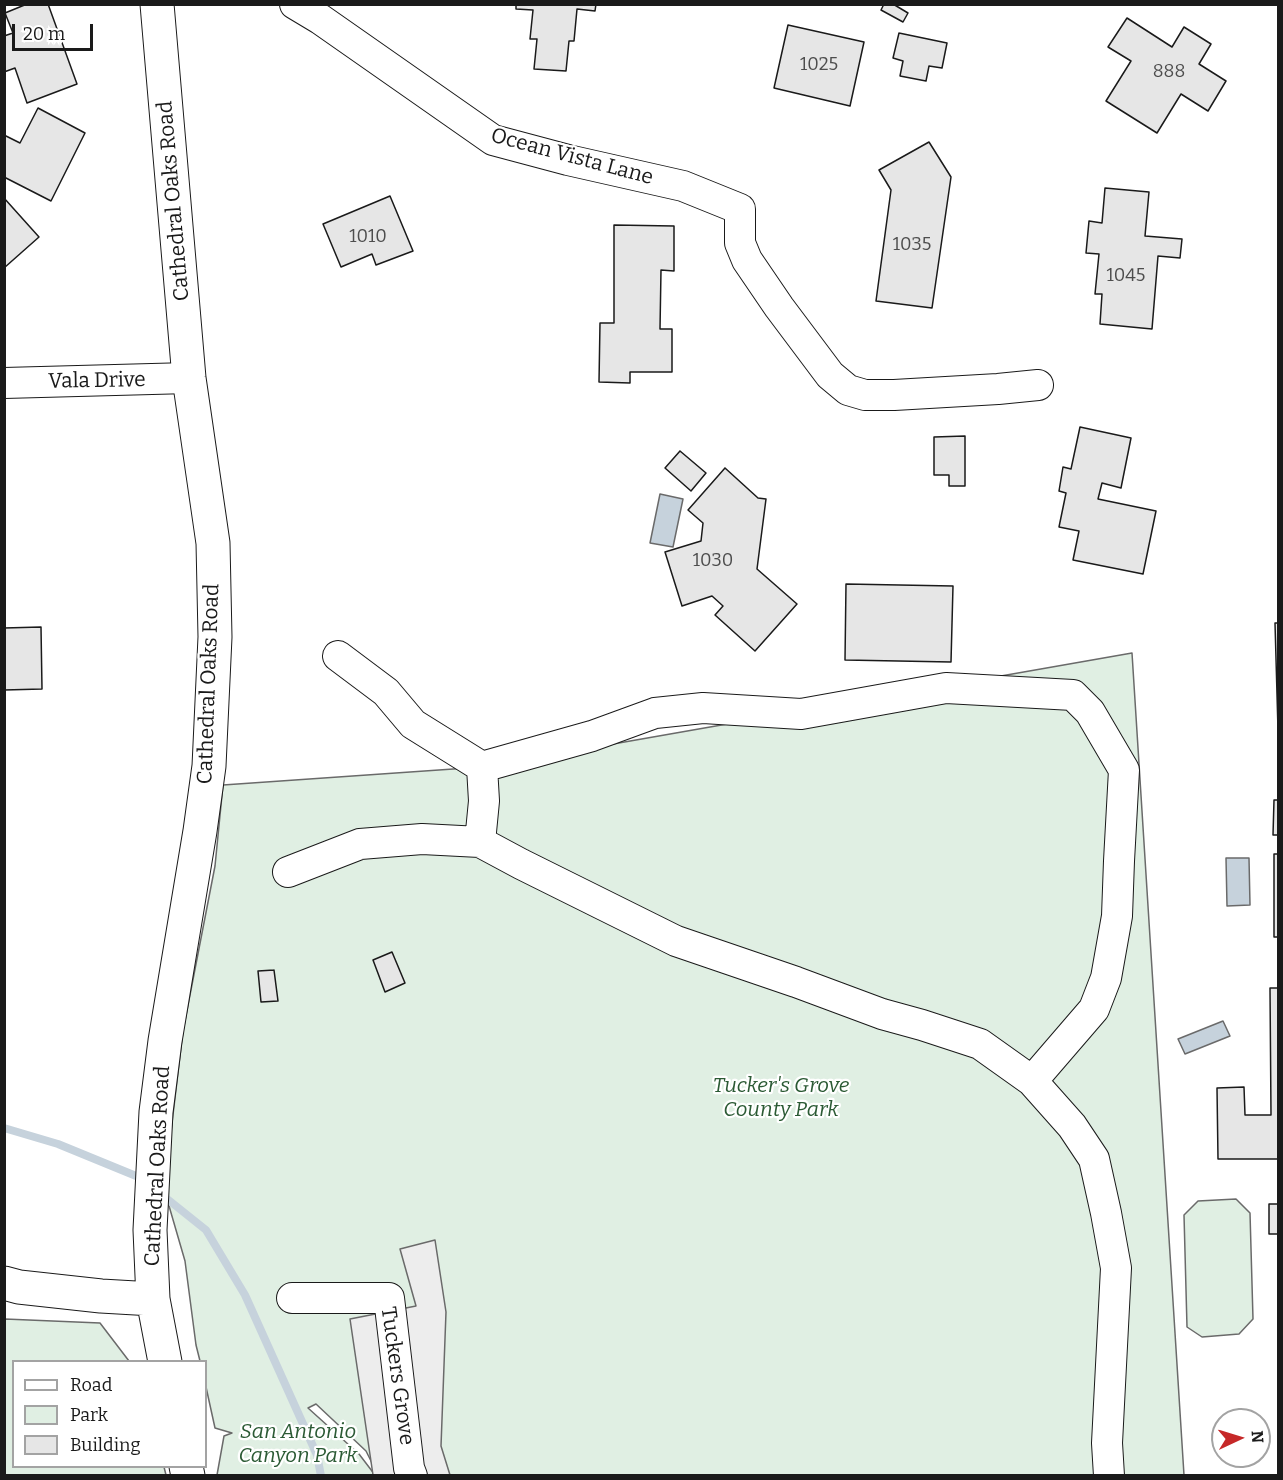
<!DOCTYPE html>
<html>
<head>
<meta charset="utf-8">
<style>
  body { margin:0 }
  #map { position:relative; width:1283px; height:1480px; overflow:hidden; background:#fff; font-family:Bitter,serif }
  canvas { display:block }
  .frame { position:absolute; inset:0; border:6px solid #1a1a1a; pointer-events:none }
  .legend { position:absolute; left:12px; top:1360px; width:195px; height:108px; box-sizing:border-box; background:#fff; border:2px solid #a3a3a3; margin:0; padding:8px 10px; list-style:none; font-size:18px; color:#1a1a1a }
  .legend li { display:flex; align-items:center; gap:12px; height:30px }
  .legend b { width:30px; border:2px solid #a3a3a3 }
  .north { position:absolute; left:1211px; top:1408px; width:60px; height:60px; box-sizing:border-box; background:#fff; border:2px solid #a3a3a3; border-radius:50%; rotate:86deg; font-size:16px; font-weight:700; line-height:24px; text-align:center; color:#1a1a1a }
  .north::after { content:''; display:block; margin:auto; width:21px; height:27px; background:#c62828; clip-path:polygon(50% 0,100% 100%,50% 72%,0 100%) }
  .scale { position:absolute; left:12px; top:24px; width:81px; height:27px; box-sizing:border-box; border:3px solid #1a1a1a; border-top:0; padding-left:8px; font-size:18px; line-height:21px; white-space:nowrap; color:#1a1a1a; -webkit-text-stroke:4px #fff; paint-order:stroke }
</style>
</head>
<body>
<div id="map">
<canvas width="1283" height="1480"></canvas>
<div class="frame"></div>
<ul class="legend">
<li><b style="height:8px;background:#fff"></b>Road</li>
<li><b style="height:16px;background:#e0efe3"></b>Park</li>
<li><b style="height:16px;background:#e6e6e6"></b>Building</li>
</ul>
<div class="north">N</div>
<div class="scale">20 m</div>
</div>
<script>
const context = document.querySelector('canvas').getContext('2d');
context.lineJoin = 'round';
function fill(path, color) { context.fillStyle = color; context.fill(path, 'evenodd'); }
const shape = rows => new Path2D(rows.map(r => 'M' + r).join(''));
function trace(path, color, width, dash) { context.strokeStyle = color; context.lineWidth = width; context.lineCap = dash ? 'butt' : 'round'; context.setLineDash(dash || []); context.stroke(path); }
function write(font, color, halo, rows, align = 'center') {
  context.font = font + ' Bitter,serif'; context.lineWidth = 4.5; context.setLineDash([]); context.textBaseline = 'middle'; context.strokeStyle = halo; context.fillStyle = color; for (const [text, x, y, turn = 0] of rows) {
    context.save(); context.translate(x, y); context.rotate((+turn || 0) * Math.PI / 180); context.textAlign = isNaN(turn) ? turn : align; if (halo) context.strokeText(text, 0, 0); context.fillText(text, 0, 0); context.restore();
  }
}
const green = shape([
  [1132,653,1184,1475,378,1475,366,1451,316,1404,308,1408,359,1454,375,1475,217,1475,224,1436,232,1433,215,1428,206,1387,206,1362,200,1361,196,1345,185,1261,167,1199,167,1165,183,1031,215,866,223,785,482,767,1132,653],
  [1236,1199,1250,1213,1253,1319,1239,1334,1202,1337,1187,1327,1184,1215,1198,1201,1236,1199],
  [5,1319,100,1323,129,1361,14,1362,14,1466,164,1467,166,1475,5,1475,5,1319]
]);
fill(green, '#e0efe3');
trace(green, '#6a6a6a', 1.5);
const parking = shape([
  [435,1240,446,1312,441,1446,450,1475,373,1475,350,1319,416,1306,400,1249,435,1240]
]);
fill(parking, '#ededed');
trace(parking, '#6a6a6a', 1.5);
const water = shape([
  [660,494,683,499,673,547,650,543,660,494],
  [1226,858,1249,858,1250,905,1227,906,1226,858],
  [1223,1021,1230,1036,1185,1054,1178,1039,1223,1021]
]);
fill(water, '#c6d2dc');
trace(water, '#6a6a6a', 1.5);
trace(shape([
  [4,1128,58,1144,141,1178,144,1181],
  [161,1194,206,1230,245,1295,317,1455,321,1476]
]), '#c6d2dc', 8);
const building = shape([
  [27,4,48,4,77,84,27,103,15,68,4,72,4,36,13,33,5,13,27,4],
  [516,4,596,4,595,11,577,9,574,41,569,41,566,71,534,69,537,39,530,39,533,10,516,9,516,4],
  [884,4,893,4,908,13,903,22,881,10,884,4],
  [1127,18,1172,47,1184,27,1211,44,1199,64,1226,81,1208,111,1181,94,1157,133,1106,101,1131,61,1108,47,1127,18],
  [788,25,864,42,850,106,774,88,788,25],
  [899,33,947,43,942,68,929,66,926,81,900,76,903,61,893,58,899,33],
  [38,108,85,133,51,201,4,177,4,135,20,143,38,108],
  [929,142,951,177,932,308,876,301,891,190,879,170,929,142],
  [1105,188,1149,192,1145,236,1182,239,1180,258,1158,256,1152,329,1100,324,1102,294,1095,294,1099,254,1086,253,1089,221,1102,223,1105,188],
  [390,196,413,251,376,265,372,254,341,267,323,224,390,196],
  [4,198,39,237,4,268,4,198],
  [614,225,674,226,674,271,661,270,660,329,672,329,672,372,630,372,630,383,599,382,600,323,614,323,614,225],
  [1080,427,1131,438,1121,488,1102,483,1098,499,1156,511,1143,574,1073,560,1079,531,1059,527,1066,493,1059,491,1063,467,1071,469,1080,427],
  [965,436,965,486,949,486,949,475,934,475,934,437,965,436],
  [680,451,706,473,691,491,665,468,680,451],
  [725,468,758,498,766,499,757,569,797,604,755,651,715,615,723,606,712,596,682,606,665,552,701,541,703,523,688,510,725,468],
  [846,584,953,586,951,662,845,660,846,584],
  [1275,623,1278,623,1278,730,1275,623],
  [41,627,42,689,4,690,4,628,41,627],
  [1274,800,1278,800,1278,835,1273,835,1274,800],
  [1274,854,1278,854,1278,937,1274,937,1274,854],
  [392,952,405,983,385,992,373,960,392,952],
  [274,970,278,1001,261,1002,258,971,274,970],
  [1270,988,1278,988,1278,1159,1218,1159,1217,1088,1244,1087,1245,1115,1271,1115,1270,988],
  [1269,1204,1278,1204,1278,1234,1269,1234,1269,1204]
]);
fill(building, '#e6e6e6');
trace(building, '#1a1a1a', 1.5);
const minor = shape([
  [295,4,320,19,493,140,568,160,683,186,740,209,740,243,747,260,779,307,830,375,848,390,865,395,894,395,998,389,1038,385],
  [4,383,189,378],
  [338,656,386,692,413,724,482,767],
  [480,842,484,801,482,767,592,736,655,713,703,708,801,714,946,688,1073,695,1090,712,1124,770,1119,861,1117,916,1106,978,1094,1009,1032,1081],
  [288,872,360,844,422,839,480,842,521,864,676,941,796,982,882,1014,922,1025,980,1044,1032,1081,1072,1126,1094,1159,1106,1213,1116,1268,1107,1443,1109,1476],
  [292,1298,389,1298,409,1468,412,1476]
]);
const major = shape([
  [157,4,189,378,213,543,215,637,209,766,200,831,165,1041,156,1112,150,1230,153,1299,165,1362],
  [4,1283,19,1287,101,1296,153,1299],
  [186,1466,188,1476]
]);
trace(minor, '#1a1a1a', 32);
trace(major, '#1a1a1a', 35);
trace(minor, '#fff', 30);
trace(major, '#fff', 33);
write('18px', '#4d4d4d', null, [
  ["1025",819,65],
  ["888",1169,72],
  ["1010",368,237],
  ["1035",912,245],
  ["1045",1126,276],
  ["1030",713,561]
]);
write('21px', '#1a1a1a', '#fff', [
  ["Ocean Vista Lane",572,157,15],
  ["Cathedral Oaks Road",174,201,-95],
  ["Vala Drive",97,381,-1],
  ["Cathedral Oaks Road",209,684,-88],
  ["Cathedral Oaks Road",158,1166,-87],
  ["Tuckers Grove",397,1376,82]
]);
write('italic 21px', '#2b5a34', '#fff', [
  ["Tucker's Grove",781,1086],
  ["County Park",781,1110],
  ["San Antonio",298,1432],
  ["Canyon Park",298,1456]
]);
</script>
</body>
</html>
